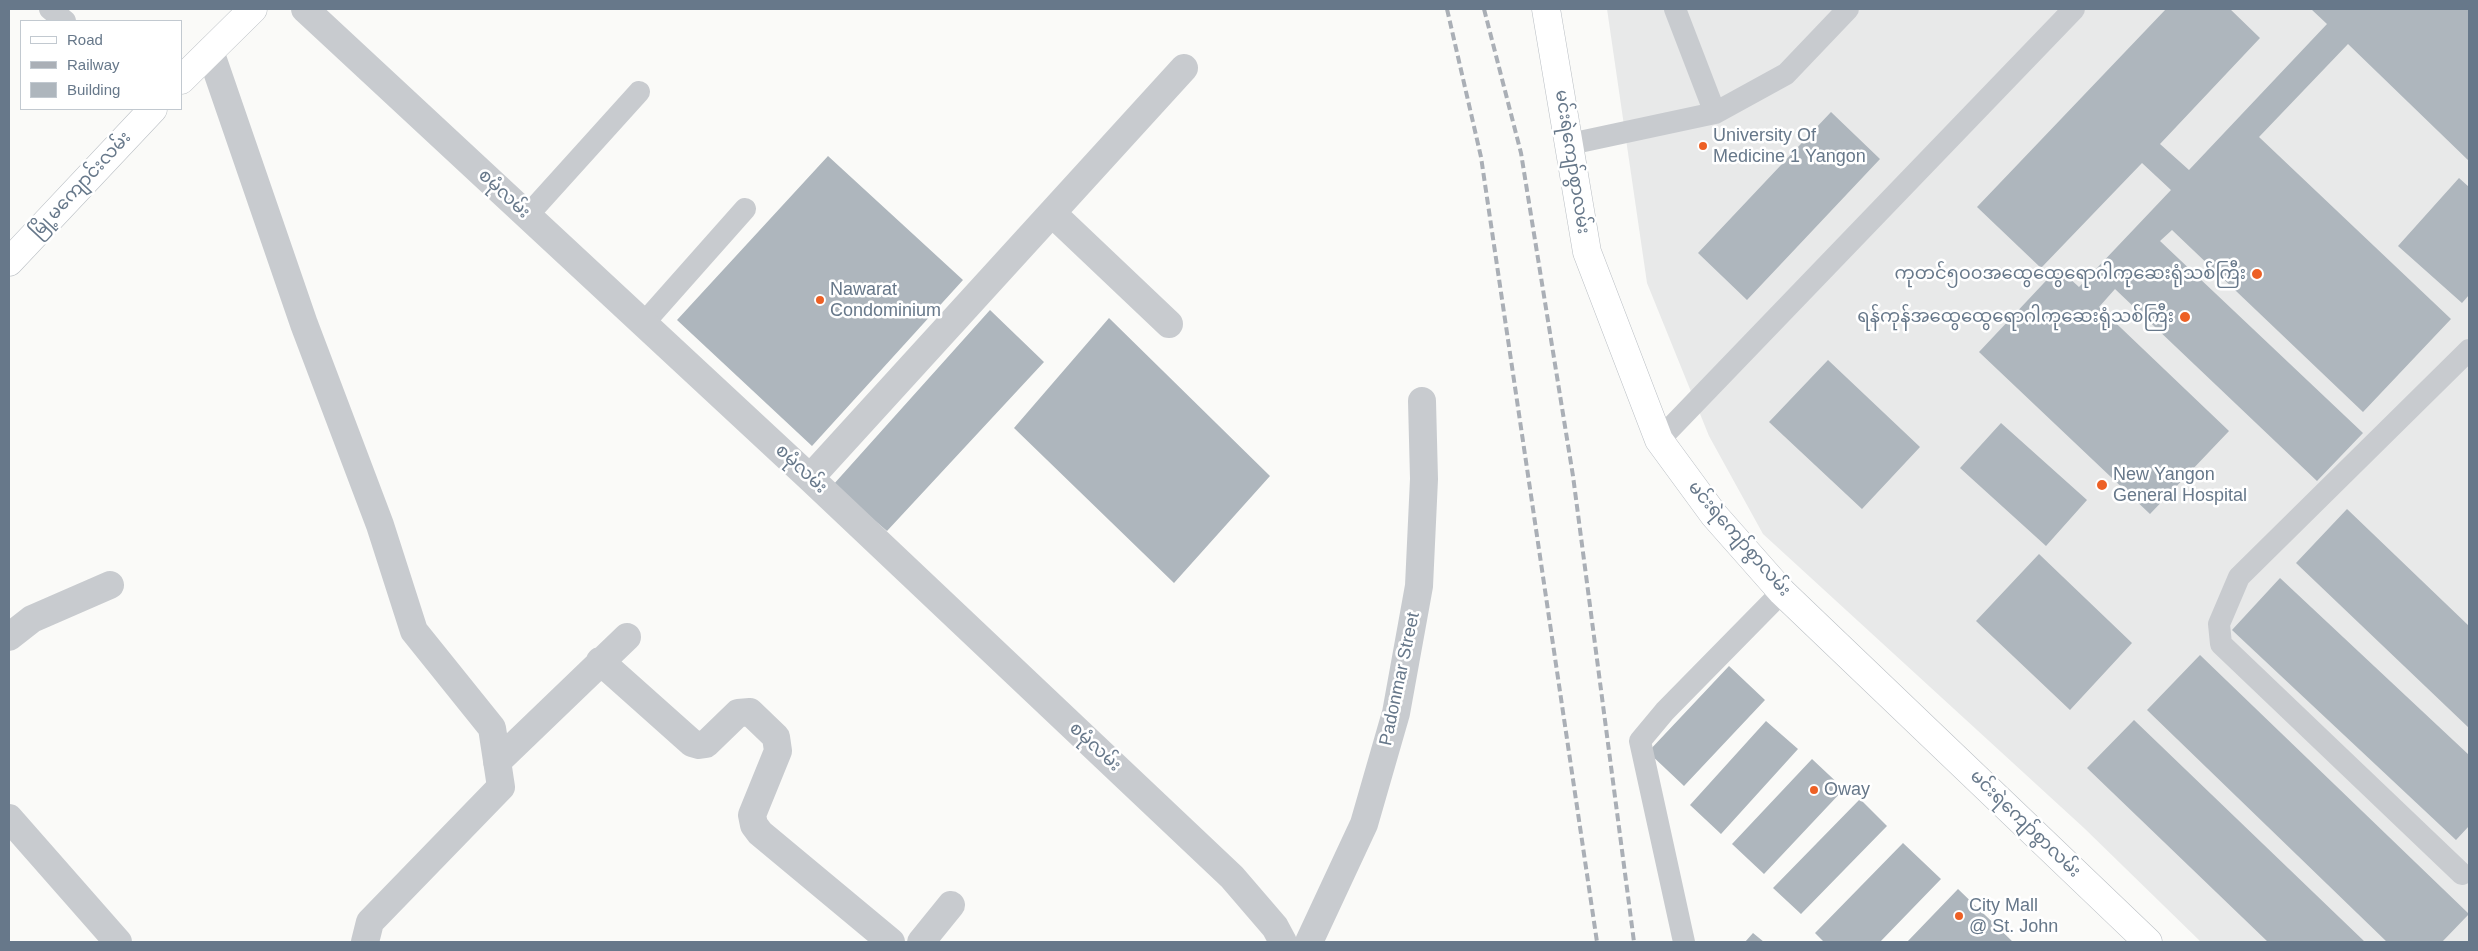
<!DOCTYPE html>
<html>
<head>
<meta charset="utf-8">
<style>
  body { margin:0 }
  #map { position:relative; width:2478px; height:951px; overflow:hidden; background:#fafaf8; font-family:Arial,sans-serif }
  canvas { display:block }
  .frame { position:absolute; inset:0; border:10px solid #67788a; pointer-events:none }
  .legend { position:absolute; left:20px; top:20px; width:162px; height:90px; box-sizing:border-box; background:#fff; border:1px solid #c2c9d0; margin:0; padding:6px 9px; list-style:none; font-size:15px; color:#67788a }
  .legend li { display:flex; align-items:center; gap:10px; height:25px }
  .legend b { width:25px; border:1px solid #c2c9d0 }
</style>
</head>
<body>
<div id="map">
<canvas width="2478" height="951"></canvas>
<div class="frame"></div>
<ul class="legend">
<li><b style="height:6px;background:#fff"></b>Road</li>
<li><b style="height:6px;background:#aaafb6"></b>Railway</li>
<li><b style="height:14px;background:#aeb6bd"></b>Building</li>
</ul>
</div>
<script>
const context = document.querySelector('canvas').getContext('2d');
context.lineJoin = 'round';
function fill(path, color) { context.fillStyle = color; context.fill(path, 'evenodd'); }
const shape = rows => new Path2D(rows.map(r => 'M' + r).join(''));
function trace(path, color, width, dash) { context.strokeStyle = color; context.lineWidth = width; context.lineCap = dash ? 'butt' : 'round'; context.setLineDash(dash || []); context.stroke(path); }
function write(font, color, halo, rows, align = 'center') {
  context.font = font + ' Arial,"Noto Sans Myanmar",sans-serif'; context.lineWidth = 5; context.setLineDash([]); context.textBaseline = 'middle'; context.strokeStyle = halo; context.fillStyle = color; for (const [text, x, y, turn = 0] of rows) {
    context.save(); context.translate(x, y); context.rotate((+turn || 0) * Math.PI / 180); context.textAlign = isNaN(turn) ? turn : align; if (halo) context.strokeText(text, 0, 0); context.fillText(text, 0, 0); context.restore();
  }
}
fill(shape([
  [1607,9,2469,9,2469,942,2201,942,2084,828,1763,534,1709,436,1647,283]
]), '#e8e9e9');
fill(shape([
  [2166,9,2230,9,2260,38,2160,144,2189,170,2327,24,2311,9,2469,9,2469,161,2348,44,2259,137,2451,319,2363,412,2172,230,2160,241,2363,433,2317,481,2115,289,2099,307,2229,431,2150,514,1979,352,2058,268,2079,287,2171,190,2142,163,2041,268,1977,207],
  [1831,112,1880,159,1747,300,1698,253],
  [828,156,963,280,812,446,677,320],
  [2459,178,2469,187,2469,295,2462,303,2398,246],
  [990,310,1044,362,887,531,833,485],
  [1109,318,1270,476,1174,583,1014,428],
  [1828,360,1920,447,1862,509,1769,422],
  [2001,423,2087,500,2046,546,1960,468],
  [2347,509,2469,626,2469,728,2296,563],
  [2039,554,2132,643,2070,710,1976,621],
  [2280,578,2469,755,2469,826,2456,840,2232,630],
  [2200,655,2469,914,2442,942,2387,942,2147,710],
  [1729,666,1765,700,1684,786,1648,752],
  [2134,720,2365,942,2268,942,2087,768],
  [1766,721,1798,749,1721,834,1690,805],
  [1812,759,1844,789,1764,874,1732,844],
  [1860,799,1887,826,1801,914,1773,888],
  [1903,843,1941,879,1880,942,1824,942,1815,933],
  [1958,889,2013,942,1907,942],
  [1753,933,1764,942,1745,942]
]), '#aeb6bd');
const secondary = shape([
  [1546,9,1587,252,1659,440,1714,515,1782,592,2148,942],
  [181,80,253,9],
  [9,262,153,109]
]);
trace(secondary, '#babfc4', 29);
trace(shape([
  [50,9,65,21],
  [1675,9,1715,113],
  [1570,144,1715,113,1786,74,1848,9],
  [527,216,639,92],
  [643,324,745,209],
  [1659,440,2074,9],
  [2462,874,2221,644,2219,624,2239,577,2469,350],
  [1684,942,1640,741,1665,711,1782,592]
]), '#c8cbcf', 22);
trace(shape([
  [305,9,810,478,1232,877,1275,927,1283,942],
  [210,51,304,324,380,525,414,631,492,728,501,787,370,922,365,942],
  [1052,213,1169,324],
  [810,478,1184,68],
  [9,637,32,619,110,585],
  [600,661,692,743,699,745,706,744,738,713,750,712,776,737,778,751,752,815,754,825,760,833,891,942],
  [497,762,627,637],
  [9,818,118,942],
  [921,942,951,905],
  [1309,942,1364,824,1396,713,1419,586,1424,479,1422,401]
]), '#c8cbcf', 28);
trace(secondary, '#fff', 28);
trace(shape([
  [1447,9,1481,157,1597,942],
  [1484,9,1521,153,1573,476,1634,942]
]), '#aaafb6', 4, [8, 4]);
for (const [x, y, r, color] of [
  [1703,146,5,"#ed6025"],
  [2257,274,6,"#ed6025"],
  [820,300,5,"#ed6025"],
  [2185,317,6,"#ed6025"],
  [2102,485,6,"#ed6025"],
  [1814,790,5,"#ed6025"],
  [1959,916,5,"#ed6025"]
]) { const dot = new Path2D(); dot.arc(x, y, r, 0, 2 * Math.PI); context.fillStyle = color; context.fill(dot); trace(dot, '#fff', 2); }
write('18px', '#67788a', '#fff', [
  ["University Of",1713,136],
  ["Medicine 1 Yangon",1713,157],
  ["ကုတင်၅၀၀အထွေထွေရောဂါကုဆေးရုံသစ်ကြီး",2246,274,"right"],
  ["Nawarat",830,290],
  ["Condominium",830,311],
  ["ရန်ကုန်အထွေထွေရောဂါကုဆေးရုံသစ်ကြီး",2174,317,"right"],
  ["New Yangon",2113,475],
  ["General Hospital",2113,496],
  ["Oway",1824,790],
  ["City Mall",1969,906],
  ["@ St. John",1969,927]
], 'left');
write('18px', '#67788a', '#fff', [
  ["မင်းရဲကျော်စွာလမ်း",1572,162,81],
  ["မြို့မကျောင်းလမ်း",81,185,-47],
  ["စမုံလမ်း",504,194,43],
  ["စမုံလမ်း",801,469,43],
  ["မင်းရဲကျော်စွာလမ်း",1739,539,49],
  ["Padonmar Street",1400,679,-78],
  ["စမုံလမ်း",1095,747,43],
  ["မင်းရဲကျော်စွာလမ်း",2025,824,44]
]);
</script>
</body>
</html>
